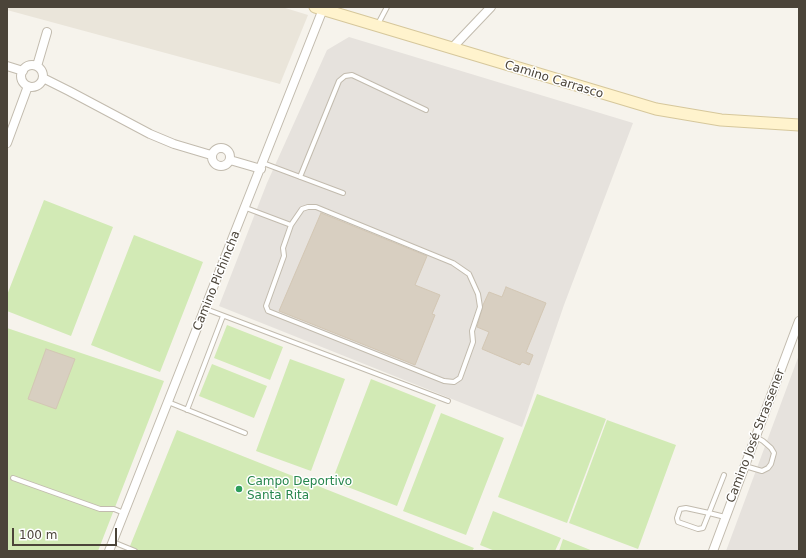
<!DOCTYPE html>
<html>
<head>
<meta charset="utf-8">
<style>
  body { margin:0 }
  #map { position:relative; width:806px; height:558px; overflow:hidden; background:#f6f3ec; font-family:"DejaVu Sans",sans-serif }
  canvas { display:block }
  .frame { position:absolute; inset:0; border:8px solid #4b4439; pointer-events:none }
  .scale { position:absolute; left:12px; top:528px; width:105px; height:18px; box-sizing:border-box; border:2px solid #4b4439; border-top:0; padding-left:5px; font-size:12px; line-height:14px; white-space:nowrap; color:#4b4439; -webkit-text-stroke:3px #fff; paint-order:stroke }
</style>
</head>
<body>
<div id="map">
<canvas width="806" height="558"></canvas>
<div class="frame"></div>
<div class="scale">100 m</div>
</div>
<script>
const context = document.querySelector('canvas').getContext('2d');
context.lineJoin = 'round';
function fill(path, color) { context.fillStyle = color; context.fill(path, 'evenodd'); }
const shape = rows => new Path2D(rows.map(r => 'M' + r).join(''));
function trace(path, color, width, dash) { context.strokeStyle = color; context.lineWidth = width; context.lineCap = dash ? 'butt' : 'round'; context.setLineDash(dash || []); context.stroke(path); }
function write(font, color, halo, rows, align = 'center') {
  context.font = font + ' "DejaVu Sans",sans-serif'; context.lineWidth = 3; context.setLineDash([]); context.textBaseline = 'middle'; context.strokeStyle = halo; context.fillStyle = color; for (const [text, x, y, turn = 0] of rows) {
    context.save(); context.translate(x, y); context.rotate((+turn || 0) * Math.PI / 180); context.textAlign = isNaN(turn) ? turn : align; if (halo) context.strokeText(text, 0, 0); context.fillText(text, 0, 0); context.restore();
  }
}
fill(shape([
  [7,7,282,7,308,15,280,84,7,10]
]), '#eae5da');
fill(shape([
  [349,37,633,123,564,305,522,427,219,306,267,183,327,50],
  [799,355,799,551,726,551]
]), '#e6e2dd');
fill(shape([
  [44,200,113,227,71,336,7,311,7,295],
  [134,235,203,262,160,372,91,345],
  [227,325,283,347,270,380,214,358],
  [7,328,164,381,98,551,7,551],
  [290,359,345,379,311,471,256,451],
  [212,364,267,386,254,418,199,396],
  [371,379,436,405,397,506,332,481],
  [537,394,606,419,567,523,498,497],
  [441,413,504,438,466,535,403,511],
  [607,420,676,445,638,549,569,523],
  [177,430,474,548,472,551,128,551],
  [493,511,561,538,555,551,495,551,480,545],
  [563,539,593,551,559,551]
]), '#d2eab5');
const building = shape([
  [321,213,427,256,415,285,440,295,432,314,435,315,415,365,279,311,321,213],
  [506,287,546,303,526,352,533,355,529,365,522,362,520,365,482,349,489,332,477,327,483,305,489,292,502,297,506,287],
  [46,349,75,359,56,409,28,399,46,349]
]);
fill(building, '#d8cfc1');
trace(building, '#d3c7b4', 1);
const lane = shape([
  [378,24,387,7],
  [263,163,343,193],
  [300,177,339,81,345,76,352,75,426,110],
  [308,207,316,207,453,263,469,274,478,294,480,307,472,331,473,342,460,378,454,382,444,381,268,311,266,306,284,256,283,248,291,225,302,209,308,207],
  [246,208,291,225],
  [206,309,448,401],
  [168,402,245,433],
  [187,410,223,316],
  [745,466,762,471,768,468,771,464,774,453,771,448,763,441,756,437],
  [724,475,709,513,703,528,698,529,678,522,677,518,680,509,686,508,709,513,725,517],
  [13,478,100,509,114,509,124,513],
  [113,542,135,551]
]);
const street = shape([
  [452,48,491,7],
  '21 76a11 11 0 1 1 22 0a11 11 0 1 1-22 0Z',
  [7,66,23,71],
  [37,66,47,32],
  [43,78,69,91,150,134,174,144,211,155],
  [7,143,28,86],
  '212 157a9 9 0 1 1 18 0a9 9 0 1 1-18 0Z',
  [230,160,261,169],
  [109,551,323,9],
  [713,551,799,321]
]);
const secondary = shape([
  [315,7,656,109,721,120,799,125]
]);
trace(lane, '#c2bbae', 6);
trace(street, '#c2bbae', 10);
trace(secondary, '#d6c79b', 13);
trace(lane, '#fff', 4);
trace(street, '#fff', 8);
trace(secondary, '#fff3cd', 11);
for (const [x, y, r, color] of [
  [239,489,4,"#2e9e5b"]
]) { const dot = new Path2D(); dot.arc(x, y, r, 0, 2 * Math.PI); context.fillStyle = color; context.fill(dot); trace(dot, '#fff', 1.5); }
write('12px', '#4b4439', '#fff', [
  ["Camino Carrasco",554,80,17],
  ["Camino Pichincha",217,281,-68],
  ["Camino José Strassener",756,436,-69]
]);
write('12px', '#27864d', '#fff', [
  ["Campo Deportivo",247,482],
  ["Santa Rita",247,496]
], 'left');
</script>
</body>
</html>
